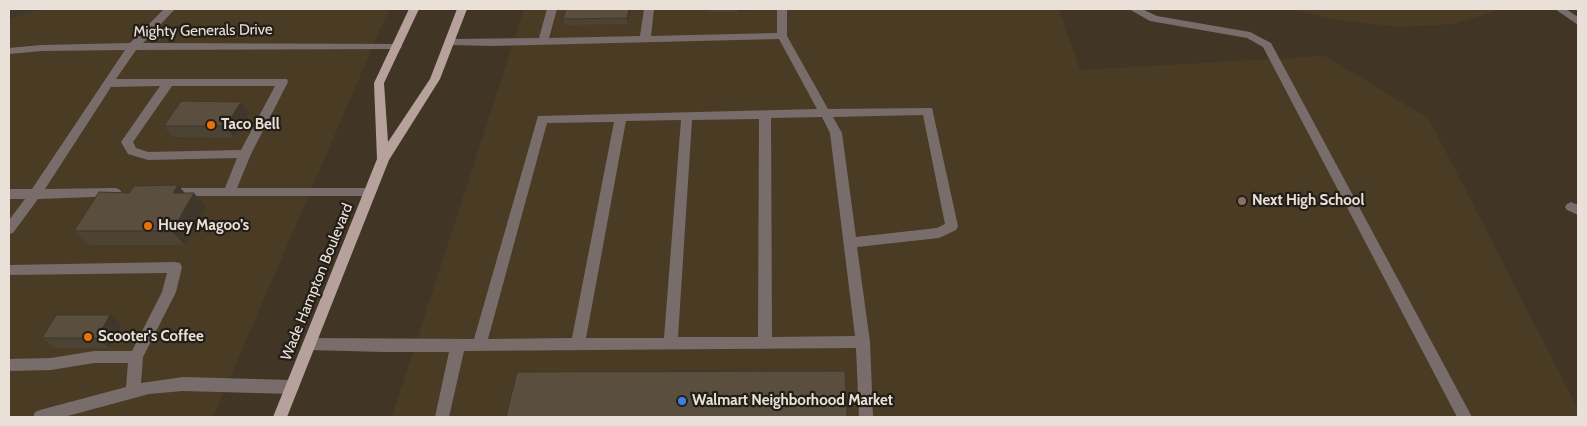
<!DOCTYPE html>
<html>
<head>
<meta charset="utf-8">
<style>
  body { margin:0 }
  #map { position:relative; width:1587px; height:426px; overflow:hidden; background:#413626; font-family:Cabin,sans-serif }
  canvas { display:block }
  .frame { position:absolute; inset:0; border:10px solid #e9e1d8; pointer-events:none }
</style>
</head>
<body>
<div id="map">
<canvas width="1587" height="426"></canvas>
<div class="frame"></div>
</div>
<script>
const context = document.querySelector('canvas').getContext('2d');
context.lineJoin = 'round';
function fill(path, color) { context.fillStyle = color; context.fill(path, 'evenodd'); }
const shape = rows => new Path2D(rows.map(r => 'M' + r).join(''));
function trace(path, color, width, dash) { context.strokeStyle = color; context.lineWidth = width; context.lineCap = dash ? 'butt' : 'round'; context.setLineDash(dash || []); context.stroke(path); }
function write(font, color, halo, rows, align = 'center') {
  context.font = font + ' Cabin,sans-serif'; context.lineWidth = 4.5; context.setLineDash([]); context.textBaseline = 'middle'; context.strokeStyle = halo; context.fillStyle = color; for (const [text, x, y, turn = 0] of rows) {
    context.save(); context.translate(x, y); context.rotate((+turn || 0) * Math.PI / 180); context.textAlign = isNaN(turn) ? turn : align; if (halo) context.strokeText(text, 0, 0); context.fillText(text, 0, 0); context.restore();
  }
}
fill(shape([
  [9,9,389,9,213,417,9,417],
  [524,9,1059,9,1080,70,1325,56,1429,119,1578,409,1578,417,392,417],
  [1291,9,1501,9,1454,24,1399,27,1330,19]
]), '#4a3b25');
fill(shape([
  [164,9,175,9,143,43,401,44,402,46,401,48,397,49,136,50,116,79,287,79,288,82,251,154,237,188,370,188,374,190,376,193,374,196,174,196,172,193,174,190,178,188,225,188,237,158,148,160,128,154,121,142,160,86,111,87,45,189,116,188,120,190,122,193,120,196,38,199,13,233,9,234,9,220,25,199,9,199,9,189,32,189,125,50,42,51,9,54,9,48,42,45,130,43,164,9],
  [172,86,275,86,241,150,148,152,136,148,133,142,172,86],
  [547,9,557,9,549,38,640,36,644,9,654,9,651,36,777,33,777,9,787,9,787,36,828,109,932,108,958,226,956,230,939,238,857,247,870,342,873,417,859,417,856,348,464,351,449,417,435,417,449,352,384,352,310,350,305,348,303,344,305,340,310,338,474,339,538,116,817,109,779,39,493,46,450,45,445,42,450,39,539,38,547,9],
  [923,115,945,224,937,228,856,237,842,133,833,117,923,115],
  [822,117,830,133,855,336,772,337,771,118,822,117],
  [759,119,758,337,678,337,692,120,759,119],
  [681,120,664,338,586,338,626,121,681,120],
  [614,122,572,338,488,339,547,123,614,122],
  [1129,9,1142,9,1157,16,1250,32,1271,43,1472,417,1457,417,1263,47,1247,38,1150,21,1129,9],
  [175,262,180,263,182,267,176,292,143,357,141,383,183,377,292,380,297,382,299,387,297,392,292,394,183,391,149,394,64,417,33,417,35,412,40,410,126,387,128,363,94,363,51,370,9,371,9,359,51,358,94,351,132,351,162,292,167,273,9,275,9,265,175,262]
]), '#786d6b');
fill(shape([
  [1555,9,1566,9,1578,17,1578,25,1555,9],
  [1571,202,1578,205,1578,215,1567,210,1565,207,1567,204,1571,202]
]), '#786d6b');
fill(shape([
  [409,9,419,9,384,83,388,142,430,79,457,9,467,9,440,79,389,160,287,417,273,417,377,159,374,83,409,9]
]), '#b6a19c');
fill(shape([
  [566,9,631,9,628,24,565,25,563,19],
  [709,9,750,9,738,12,710,12],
  [249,113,234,138,173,137,164,126],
  [184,193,206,207,185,245,89,245,74,231],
  [122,325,109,348,55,348,42,338]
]), '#4d4335');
fill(shape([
  [9,9,40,9,9,19],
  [629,9,631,9,628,24,627,18],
  [738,9,750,9,738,12],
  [241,102,249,113,234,138,226,126],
  [178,185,190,199,194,193,206,207,185,245,172,231,173,193],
  [110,315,122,325,109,348,97,338]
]), '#3f372b');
const building = shape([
  [566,9,629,9,627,18,563,19,566,9],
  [181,101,241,102,226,126,164,126,181,101],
  [178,185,173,193,194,193,172,231,74,231,99,192,129,193,134,186,178,185],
  [56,315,110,315,97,338,42,338,56,315],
  [845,371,847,417,506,417,517,372,845,371]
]);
fill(building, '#5a4e3e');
trace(building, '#3f372b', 1);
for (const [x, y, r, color] of [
  [211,125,5,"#e8710a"],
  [1242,201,5,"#8d6e63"],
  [148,226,5,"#e8710a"],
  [88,337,5,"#e8710a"],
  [682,401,5,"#3f7fe0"]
]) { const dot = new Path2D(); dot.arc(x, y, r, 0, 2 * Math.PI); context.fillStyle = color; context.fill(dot); trace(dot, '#231e17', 2); }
write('15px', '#e9e1d8', '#231e17', [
  ["Mighty Generals Drive",203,31,-1],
  ["Wade Hampton Boulevard",317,282,-68]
]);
write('bold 15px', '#e9e1d8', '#231e17', [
  ["Taco Bell",221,125],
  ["Next High School",1252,201],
  ["Huey Magoo's",158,226],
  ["Scooter's Coffee",98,337],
  ["Walmart Neighborhood Market",692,401]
], 'left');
</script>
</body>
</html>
